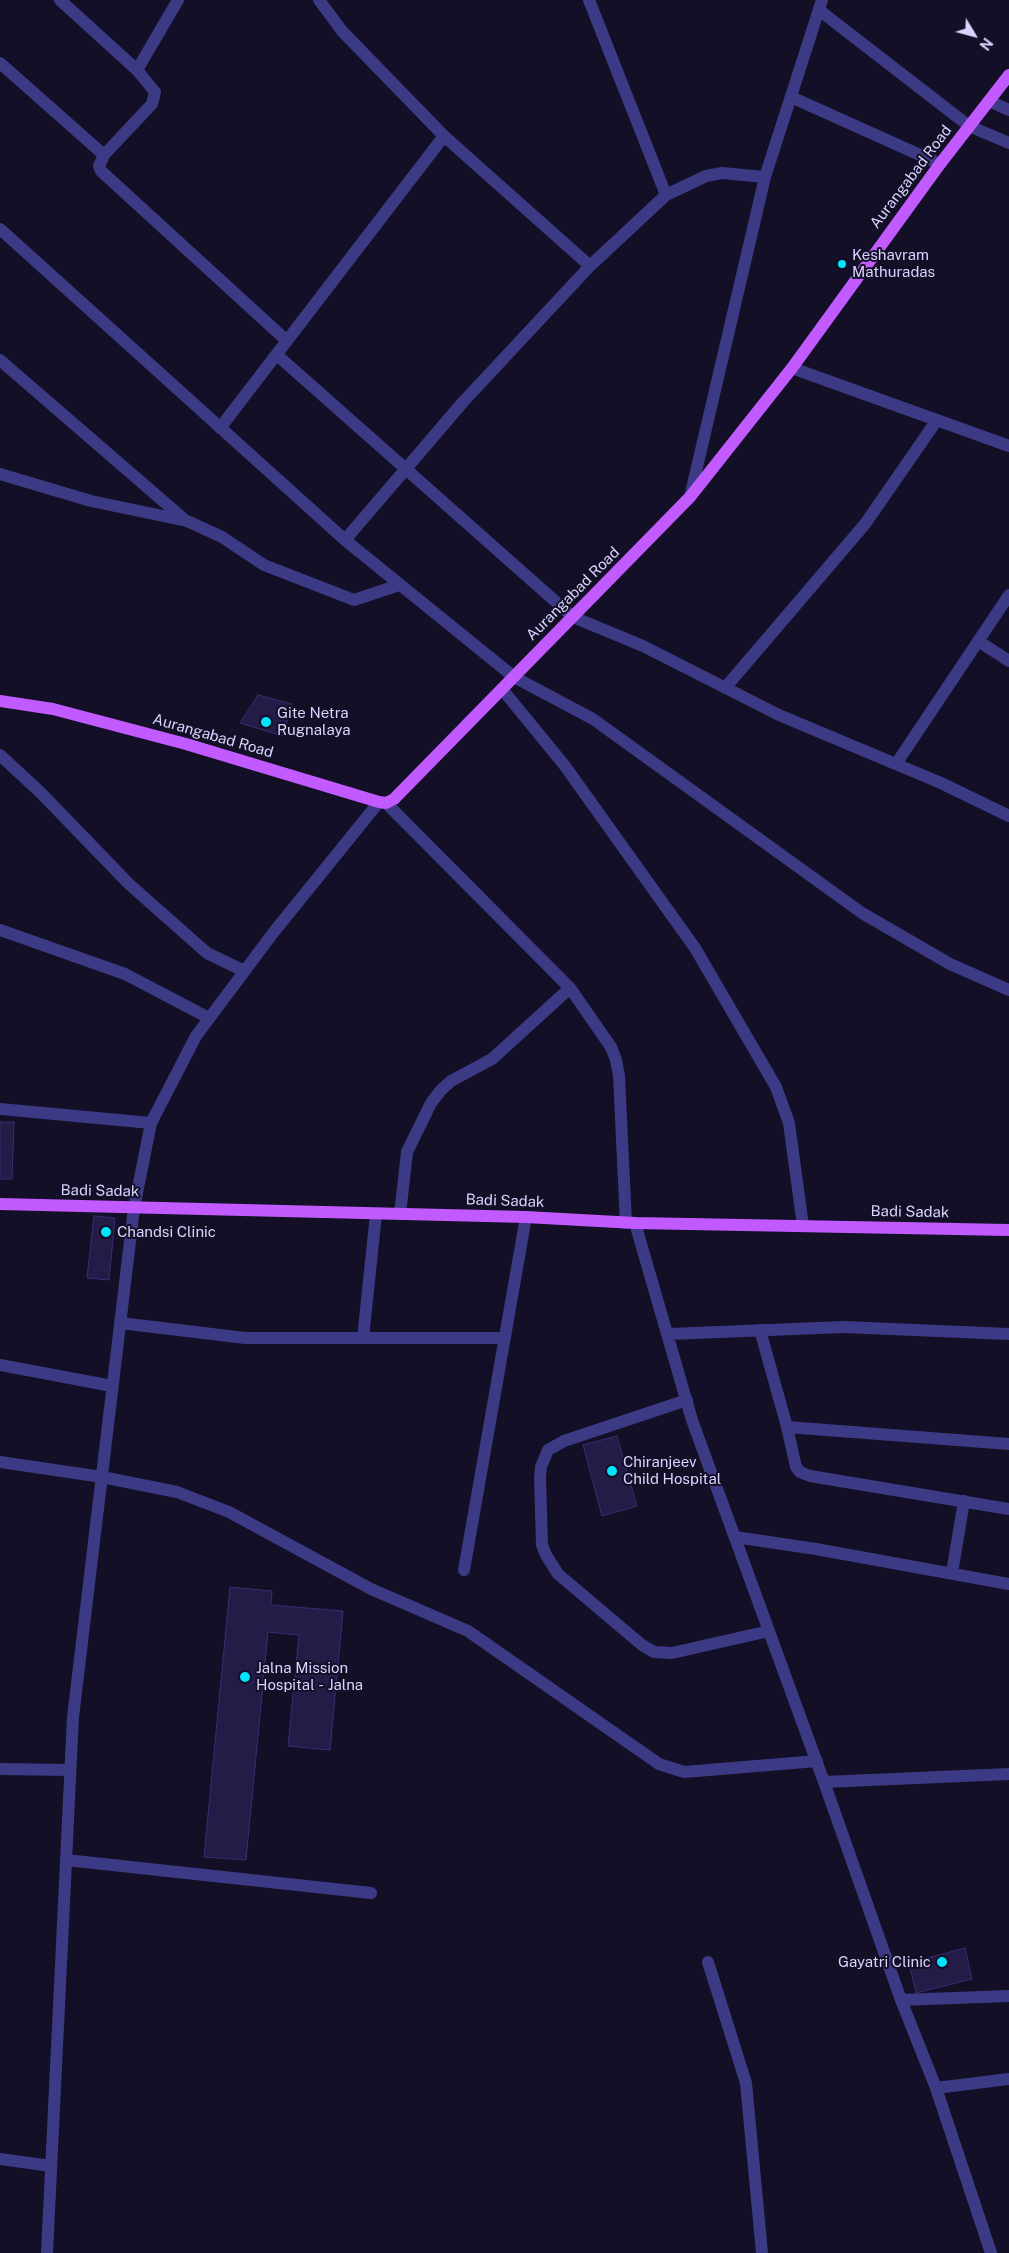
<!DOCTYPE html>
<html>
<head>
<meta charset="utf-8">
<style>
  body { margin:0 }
  #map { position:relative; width:1009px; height:2253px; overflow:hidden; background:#130f26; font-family:"Public Sans",sans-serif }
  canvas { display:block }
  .north { position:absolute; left:949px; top:10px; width:50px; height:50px; -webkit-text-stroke:4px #130f26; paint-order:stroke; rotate:127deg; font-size:14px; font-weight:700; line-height:20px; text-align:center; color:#d9d4ff }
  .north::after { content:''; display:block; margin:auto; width:18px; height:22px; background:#d9d4ff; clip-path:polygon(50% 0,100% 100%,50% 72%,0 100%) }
</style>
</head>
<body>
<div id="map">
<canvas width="1009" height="2253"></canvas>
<div class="north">N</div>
</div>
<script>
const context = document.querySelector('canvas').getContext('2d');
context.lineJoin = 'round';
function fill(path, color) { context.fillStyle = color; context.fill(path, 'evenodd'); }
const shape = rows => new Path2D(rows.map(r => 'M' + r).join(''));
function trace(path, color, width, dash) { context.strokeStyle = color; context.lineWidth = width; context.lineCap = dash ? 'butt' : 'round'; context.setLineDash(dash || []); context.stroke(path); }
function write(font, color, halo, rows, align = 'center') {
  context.font = font + ' "Public Sans",sans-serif'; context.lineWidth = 4; context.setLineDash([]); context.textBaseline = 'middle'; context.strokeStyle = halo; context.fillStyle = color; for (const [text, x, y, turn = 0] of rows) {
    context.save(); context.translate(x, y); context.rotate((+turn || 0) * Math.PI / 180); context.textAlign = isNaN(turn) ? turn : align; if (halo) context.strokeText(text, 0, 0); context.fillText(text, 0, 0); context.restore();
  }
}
const building = shape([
  [258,695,292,704,283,736,240,723,258,695],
  [0,1122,14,1122,12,1179,0,1179,0,1122],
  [94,1216,115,1218,109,1280,87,1278,94,1216],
  [617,1436,637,1506,602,1516,583,1445,617,1436],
  [230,1587,272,1591,271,1605,343,1611,330,1750,288,1746,299,1635,268,1632,246,1860,204,1857,230,1587],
  [965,1948,972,1979,916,1993,909,1963,965,1948]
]);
fill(building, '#241b47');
trace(building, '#3b2d73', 1);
trace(shape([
  [60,0,137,70,155,92,152,104,104,155,99,166,101,171,287,341],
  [319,0,342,31,444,136,590,266],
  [589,0,666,195],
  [819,10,969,126,1009,143],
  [0,63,104,155],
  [137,70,178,0],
  [791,97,940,164],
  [989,101,1009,110],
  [765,177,822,0],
  [0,229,345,540,514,677,593,719,862,913,950,964,1009,990],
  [277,355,573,617,643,646,779,715,941,783,1009,816],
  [0,360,185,520],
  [792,368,1009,446],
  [220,428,444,136],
  [0,474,91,501,187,521,222,537,264,565,354,600,399,585],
  [345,540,463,402,590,266,666,195,706,176,722,173,765,177,690,497],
  [978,641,1009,661],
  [725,688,865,524,937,420],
  [502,689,565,766,695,948,776,1087,789,1123,803,1226],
  [0,755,41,793,129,884,207,953,244,971],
  [896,764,1009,595],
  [386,803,570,988,611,1047,616,1060,619,1076,626,1223],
  [0,930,125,974,209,1018],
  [0,1109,151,1123],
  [400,1214,407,1152,431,1103,441,1090,451,1081,492,1059,570,988],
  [635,1223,692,1420,824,1782,901,2000,936,2088,991,2253],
  [120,1323,245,1338,505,1338],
  [760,1330,787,1427,796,1467,800,1472,810,1476,1009,1509],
  [669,1334,844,1327,1009,1334],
  [363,1338,376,1214],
  [0,1365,112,1386],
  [687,1400,564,1441,548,1450,541,1467,540,1477,542,1545,546,1555,558,1574,642,1645,654,1652,672,1653,769,1631],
  [787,1427,1009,1444],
  [0,1462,102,1477,177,1492,229,1512,371,1589,468,1631,659,1764,684,1772,817,1761],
  [735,1537,816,1549,1009,1584],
  [464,1570,526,1217],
  [952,1573,964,1501],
  [0,1769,70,1770],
  [824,1782,1009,1774],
  [66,1860,371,1893],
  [708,1962,746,2083,762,2253],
  [901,2000,1009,1996],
  [936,2088,1009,2079],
  [0,2159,51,2166],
  [47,2253,73,1717,134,1208,151,1123,196,1036,273,933,379,802]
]), '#3d3a85', 12);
trace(shape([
  [0,701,53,709,186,744,379,802,386,803,394,799,690,497,792,368,940,164,1009,75],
  [0,1204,526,1217,635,1223,1009,1230]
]), '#c25bff', 12);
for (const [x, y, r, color] of [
  [842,264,5,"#00e5ff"],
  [266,722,6,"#00e5ff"],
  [106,1232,6,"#00e5ff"],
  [612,1471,6,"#00e5ff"],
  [245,1677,6,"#00e5ff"],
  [942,1962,6,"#00e5ff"]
]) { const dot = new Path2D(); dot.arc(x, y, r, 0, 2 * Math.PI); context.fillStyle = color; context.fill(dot); trace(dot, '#130f26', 2); }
write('15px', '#d9d4ff', '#130f26', [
  ["Aurangabad Road",911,177,-53],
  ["Aurangabad Road",573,594,-45],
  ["Aurangabad Road",213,736,16],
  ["Badi Sadak",100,1191,1],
  ["Badi Sadak",505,1201,2],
  ["Badi Sadak",910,1212,1]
]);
write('15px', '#d9d4ff', '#130f26', [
  ["Keshavram",852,255],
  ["Mathuradas",852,272],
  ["Gite Netra",277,713],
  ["Rugnalaya",277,730],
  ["Chandsi Clinic",117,1232],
  ["Chiranjeev",623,1462],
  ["Child Hospital",623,1479],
  ["Jalna Mission",256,1668],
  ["Hospital - Jalna",256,1685],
  ["Gayatri Clinic",931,1962,"right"]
], 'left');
</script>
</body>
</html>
